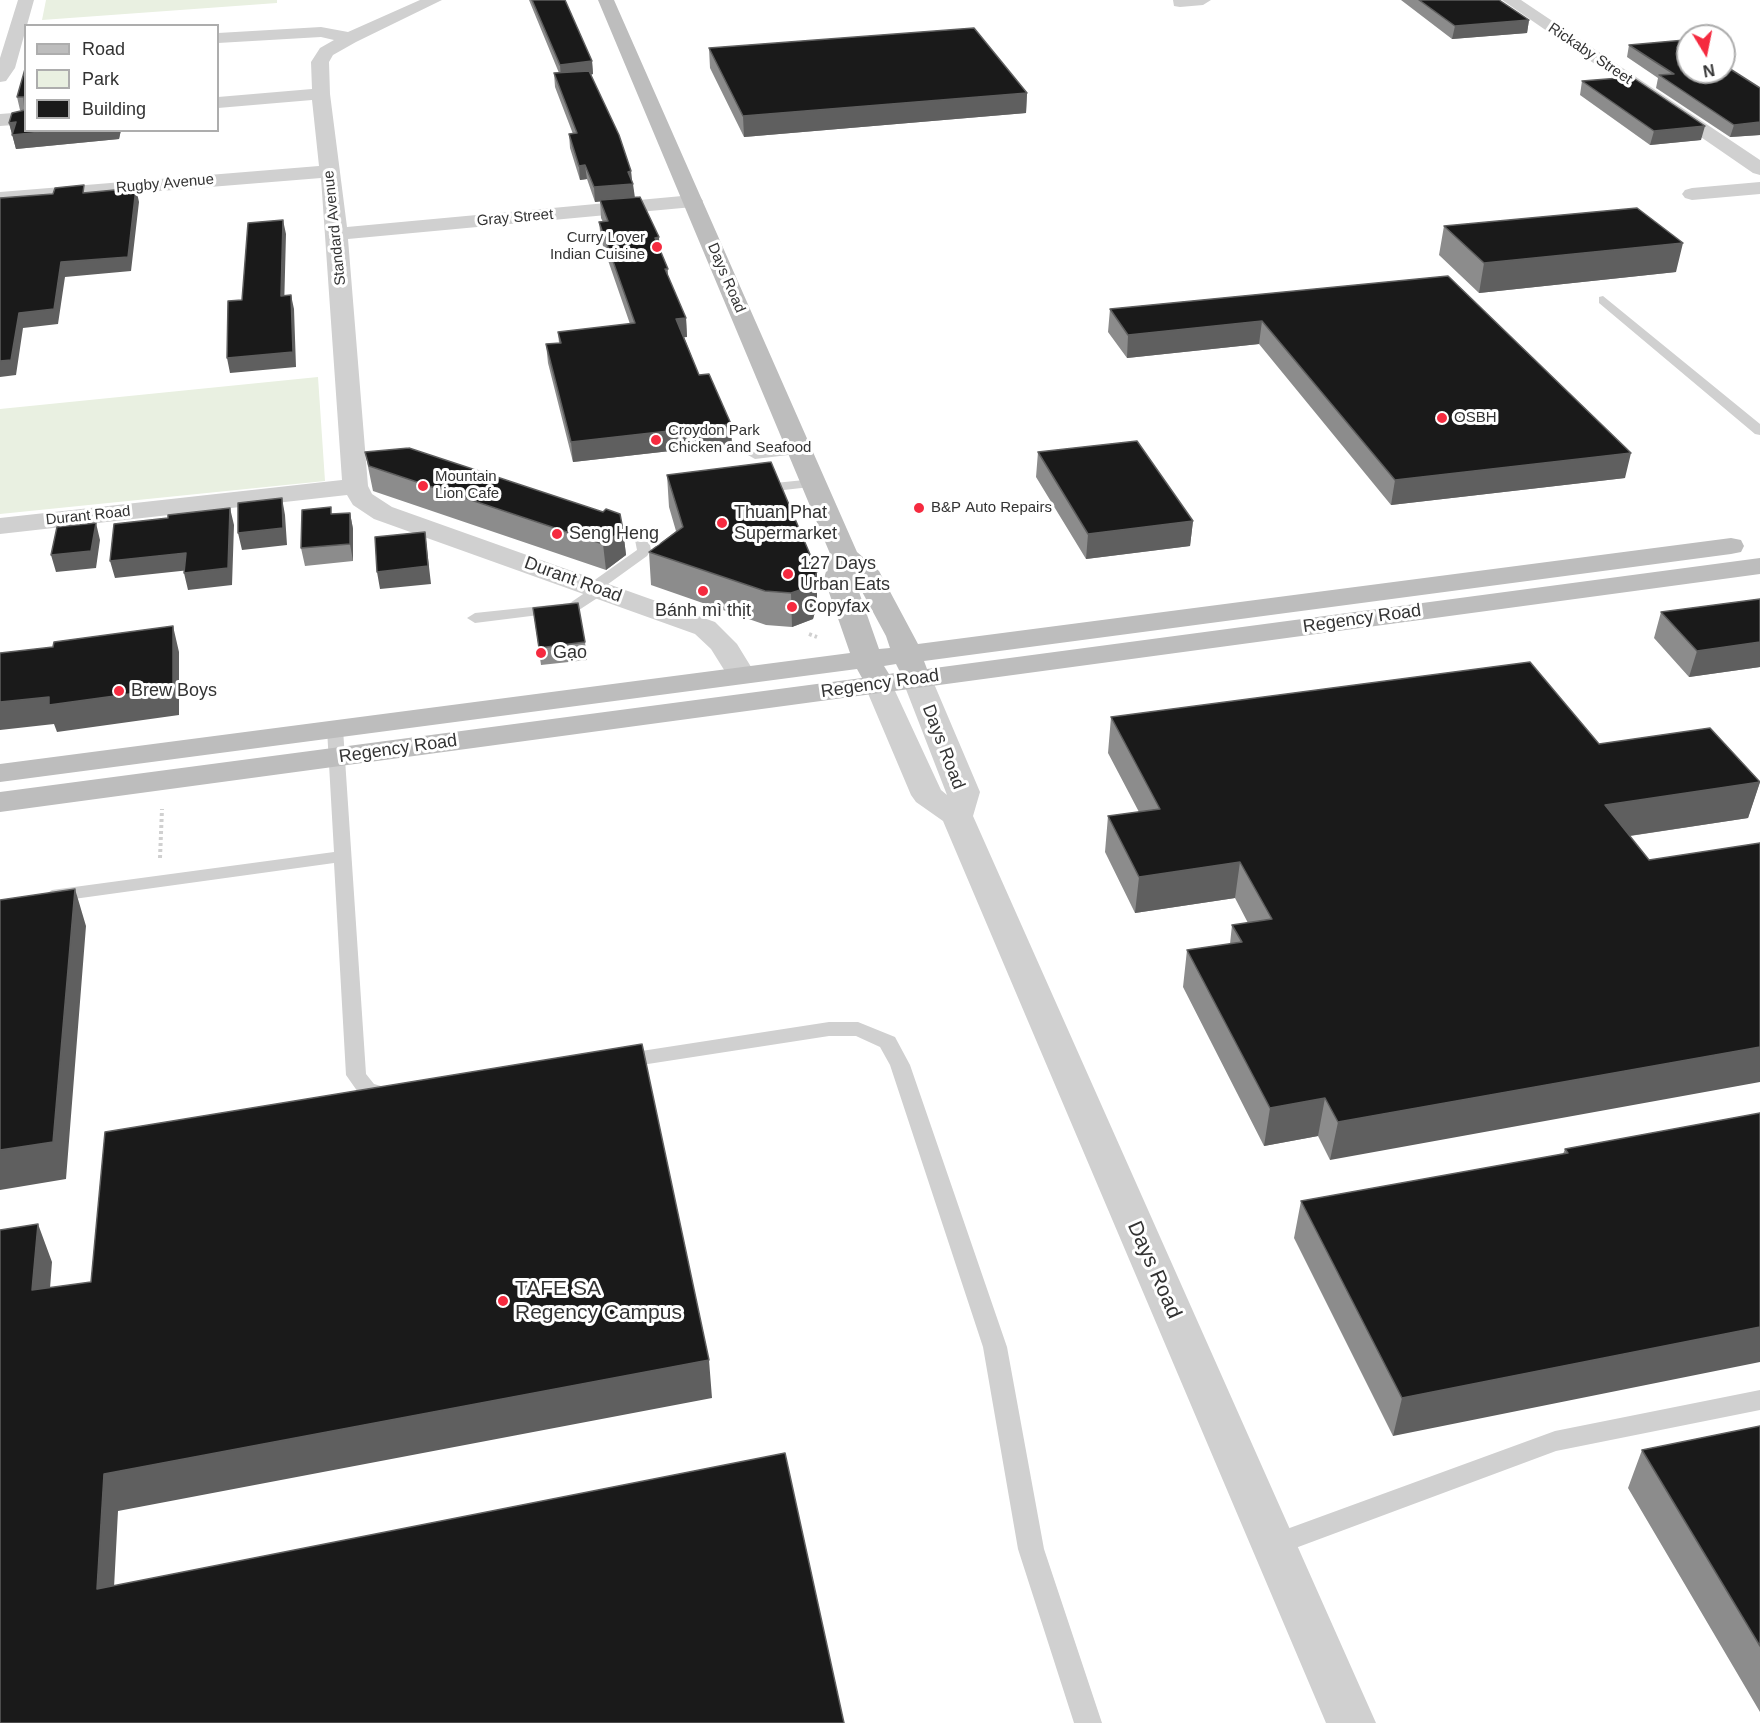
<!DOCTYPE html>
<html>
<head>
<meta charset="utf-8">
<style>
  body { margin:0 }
  #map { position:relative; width:1760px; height:1723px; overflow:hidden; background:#fff; font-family:Helvetica,sans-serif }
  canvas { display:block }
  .legend { position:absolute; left:24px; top:24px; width:195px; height:108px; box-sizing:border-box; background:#fff; border:2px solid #adadad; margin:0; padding:8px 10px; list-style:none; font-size:18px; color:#333 }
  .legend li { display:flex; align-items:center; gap:12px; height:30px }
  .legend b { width:30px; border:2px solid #adadad }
  .north { position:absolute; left:1676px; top:24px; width:60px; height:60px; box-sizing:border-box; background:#fff; border:2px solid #adadad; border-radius:50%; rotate:170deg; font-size:16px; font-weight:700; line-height:24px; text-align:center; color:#333 }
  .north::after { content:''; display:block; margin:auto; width:21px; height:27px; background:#f52a3f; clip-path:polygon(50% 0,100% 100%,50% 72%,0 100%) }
</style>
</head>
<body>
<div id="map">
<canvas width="1760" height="1723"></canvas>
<ul class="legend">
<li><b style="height:8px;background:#bdbdbd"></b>Road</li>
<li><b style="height:16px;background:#e9f0e1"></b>Park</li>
<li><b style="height:16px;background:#1a1a1a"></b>Building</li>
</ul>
<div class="north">N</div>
</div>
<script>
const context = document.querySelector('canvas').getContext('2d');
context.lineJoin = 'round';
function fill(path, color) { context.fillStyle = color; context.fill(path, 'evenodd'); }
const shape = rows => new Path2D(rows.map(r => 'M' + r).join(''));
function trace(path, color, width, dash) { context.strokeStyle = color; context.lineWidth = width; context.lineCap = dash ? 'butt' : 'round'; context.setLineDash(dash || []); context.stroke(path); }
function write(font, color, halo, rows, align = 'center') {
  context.font = font + ' Helvetica,sans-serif'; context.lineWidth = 6; context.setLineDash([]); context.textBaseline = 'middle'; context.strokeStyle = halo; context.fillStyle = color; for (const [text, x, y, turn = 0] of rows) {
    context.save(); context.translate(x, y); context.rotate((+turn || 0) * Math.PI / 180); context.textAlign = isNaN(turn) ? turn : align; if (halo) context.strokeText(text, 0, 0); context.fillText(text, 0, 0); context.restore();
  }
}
fill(shape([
  [46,0,277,0,277,3,42,20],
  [318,377,325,481,0,514,0,409]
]), '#e9f0e1');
trace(shape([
  [809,634,817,637],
  [160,858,162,809]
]), '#d0d0d0', 4, [3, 3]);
fill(shape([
  [1603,296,1760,424,1760,435,1755,434,1599,303,1599,297,1603,296],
  [800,446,807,450,805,453,755,459,748,455,755,451,800,446],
  [814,479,821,483,819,486,775,491,768,487,775,483,814,479],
  [640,526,647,530,651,550,647,556,604,587,608,590,605,593,579,610,475,623,467,618,475,613,570,603,589,590,586,587,589,584,637,550,633,530,640,526],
  [335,724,343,729,366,1074,374,1084,398,1091,401,1096,398,1101,391,1103,360,1095,346,1075,334,863,52,902,43,896,52,890,334,852,327,729,335,724],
  [829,1022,858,1022,895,1037,910,1065,1007,1347,1044,1549,1102,1723,1074,1723,1018,1549,983,1347,890,1065,880,1047,856,1036,829,1036,622,1068,615,1066,612,1061,615,1056,622,1054,829,1022],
  [1760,1390,1760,1410,1556,1451,1274,1556,1265,1553,1261,1545,1265,1537,1555,1431,1760,1390]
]), '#d0d0d0');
fill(shape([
  [18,0,34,0,15,68,6,81,0,82,0,58,18,0],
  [420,0,442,0,356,42,333,55,329,62,330,94,347,227,693,195,700,197,703,201,700,205,693,207,348,239,368,486,372,494,392,507,715,622,737,644,756,675,751,681,741,684,731,681,711,649,695,634,374,519,353,505,347,495,0,534,0,518,342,480,321,178,0,204,0,192,319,166,312,100,218,108,218,97,312,89,311,62,320,48,334,40,321,37,218,43,218,33,321,27,348,32,420,0],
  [1173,0,1211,0,1203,5,1180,7,1174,6,1173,0],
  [1502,0,1521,0,1760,160,1760,175,1753,173,1502,0],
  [26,112,26,124,0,126,0,114,26,112],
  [1760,182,1760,194,1692,200,1685,198,1682,194,1685,190,1692,188,1760,182]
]), '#d0d0d0');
fill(shape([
  [917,670,927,673,932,679,980,792,973,816,1376,1723,1326,1723,943,821,916,802,911,795,864,684,869,678,879,675,889,678,941,790,947,795,902,679,907,673,917,670]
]), '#d0d0d0');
fill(shape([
  [598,0,614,0,857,552,879,571,918,644,1731,538,1741,540,1744,546,1741,552,1731,554,924,661,927,669,1760,558,1760,574,0,812,0,792,862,678,857,669,0,782,0,764,850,653,824,578,831,556,598,0],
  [853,575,886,636,890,648,879,649,853,575],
  [896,664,900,672,889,674,884,666,896,664]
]), '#bdbdbd');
fill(shape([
  [529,0,565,0,592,61,593,74,591,75,631,171,634,197,660,250,668,269,668,277,686,318,687,337,684,337,699,375,732,444,573,462,548,363,546,344,559,343,558,332,630,324,601,240,599,222,603,222,601,218,600,201,595,202,587,179,580,180,570,148,569,134,573,134,555,87,554,73,559,73],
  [1401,0,1499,0,1529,20,1527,33,1452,39],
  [1629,45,1760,88,1760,135,1730,137,1656,88,1658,78,1627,57],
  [709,48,1027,93,1026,113,744,137,710,68],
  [25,69,26,130,121,130,119,139,16,149,9,123,25,110,20,110,17,97],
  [1582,81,1701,140,1650,145,1580,95],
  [1444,226,1676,272,1479,293,1439,255],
  [1448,276,1625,478,1391,505,1259,344,1127,358,1108,332,1110,309],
  [365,452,623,530,626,555,606,570,373,491],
  [1038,452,1193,521,1190,546,1086,559,1036,477],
  [667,475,817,605,813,619,792,627,766,625,651,585,649,552,676,531,669,507],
  [350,513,353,529,353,561,305,566,301,548,332,514],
  [1760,599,1760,667,1689,677,1654,638,1661,612],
  [533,608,585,642,587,660,541,665],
  [1111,717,1599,744,1760,782,1748,818,1630,836,1330,1160,1318,1136,1264,1146,1183,987,1187,950,1230,944,1232,925,1248,923,1235,898,1135,913,1105,852,1108,816,1139,812,1108,753],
  [1760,1113,1393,1436,1294,1238,1301,1201,1563,1154,1565,1149],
  [1760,1426,1760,1712,1628,1488,1642,1450]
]), '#8c8c8c');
fill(shape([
  [1529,20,1527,33,1452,39,1455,26],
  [592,61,593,74,561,78,560,65],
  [1027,93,1026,113,744,137,743,116],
  [16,122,61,130,121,130,119,139,16,149,9,123],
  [1760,122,1760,135,1730,137,1734,125],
  [1705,126,1701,140,1650,145,1654,131],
  [585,165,587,179,580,180,579,166],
  [631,171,632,184,633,184,635,198,595,202,594,187,628,172],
  [136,188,139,202,131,271,65,277,58,324,23,328,16,375,0,377,0,361,19,313,61,262],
  [283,220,286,234,284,310,281,296],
  [659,237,660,255,655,238],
  [1683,243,1676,272,1479,293,1484,263],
  [291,295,294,309,296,367,230,373,227,358],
  [686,318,687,337,678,338,676,319],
  [1262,321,1259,344,1127,358,1128,335],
  [731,424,732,444,573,462,571,442],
  [1631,453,1625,478,1391,505,1395,480],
  [282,498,285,515,287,545,242,550,238,533],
  [230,508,234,525,232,585,188,590,184,573],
  [350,513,353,529,353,561,350,544],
  [1193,521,1190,546,1086,559,1088,534],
  [96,523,100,540,96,568,56,572,51,555],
  [623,530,626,555,606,570,603,544],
  [425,532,431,584,380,589,377,572],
  [186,553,190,570,115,578,110,561],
  [817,571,817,605,813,619,792,627,791,593],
  [173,626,179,652,179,715,57,732,54,724,0,730,0,702],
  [1760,642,1760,667,1689,677,1697,651],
  [1760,782,1748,818,1595,841,1605,805],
  [1240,862,1235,898,1135,913,1139,877],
  [75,889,86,926,66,1179,0,1190,0,1150],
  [1760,1047,1760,1082,1330,1160,1338,1122],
  [1325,1098,1318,1136,1264,1146,1270,1108],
  [38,1224,52,1262,47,1328,32,1290],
  [1760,1327,1760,1362,1393,1436,1402,1398],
  [709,1360,712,1398,118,1511,112,1626,97,1589,104,1474]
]), '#5f5f5f');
const building = shape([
  [532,0,565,0,592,61,560,65,532,0],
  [1419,0,1499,0,1529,20,1455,26,1419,0],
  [974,28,1027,93,743,116,709,48,974,28],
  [1685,40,1688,42,1688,72,1724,72,1724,65,1760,88,1760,122,1734,125,1659,75,1674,74,1629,45,1685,40],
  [25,69,26,69,26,130,61,130,12,135,16,122,9,123,12,113,25,110,24,97,17,97,25,69],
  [589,71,619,135,631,171,628,172,633,184,594,187,585,165,579,166,569,134,577,133,554,73,589,71],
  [1632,77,1705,126,1654,131,1582,81,1632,77],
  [84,185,83,193,136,188,128,257,61,262,54,309,19,313,11,360,0,361,0,198,53,194,55,188,84,185],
  [640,197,659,237,655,238,668,269,665,269,686,318,676,319,699,375,709,374,731,424,571,442,546,344,561,343,558,332,635,323,599,222,608,221,600,200,640,197],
  [1637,208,1683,243,1484,263,1444,226,1637,208],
  [283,220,281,296,291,295,293,352,227,358,228,301,242,300,248,223,283,220],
  [1448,276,1631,453,1395,480,1262,321,1128,335,1110,309,1448,276],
  [1137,441,1193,521,1088,534,1038,452,1137,441],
  [409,448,603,512,606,509,620,514,623,530,603,544,369,466,365,452,409,448],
  [771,462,817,571,812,586,791,593,765,591,649,552,683,527,667,475,771,462],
  [282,498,283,528,238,533,238,503,282,498],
  [331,507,331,514,350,513,350,544,301,548,302,510,331,507],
  [230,508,228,568,184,573,186,553,110,561,114,524,168,518,168,515,230,508],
  [96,523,91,551,51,555,57,527,96,523],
  [425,532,428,566,377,572,375,537,425,532],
  [1760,599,1760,642,1697,651,1661,612,1760,599],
  [578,603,585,642,539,648,533,608,578,603],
  [173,626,173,688,49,705,49,697,0,702,0,653,53,647,54,642,173,626],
  [1530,662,1599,744,1710,728,1760,782,1605,805,1649,860,1760,843,1760,1047,1338,1122,1325,1098,1270,1108,1187,950,1242,942,1232,925,1272,919,1240,862,1139,877,1108,816,1160,809,1111,717,1530,662],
  [75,889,53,1142,0,1150,0,900,75,889],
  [642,1044,709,1360,104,1474,97,1589,785,1453,844,1723,0,1723,0,1230,38,1224,32,1290,91,1282,105,1132,642,1044],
  [1760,1113,1760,1327,1402,1398,1301,1201,1568,1153,1565,1149,1760,1113],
  [1760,1426,1760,1646,1642,1450,1760,1426]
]);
fill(building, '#1a1a1a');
trace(building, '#5f5f5f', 1.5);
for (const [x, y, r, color] of [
  [657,247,6,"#f52a3f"],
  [1442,418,6,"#f52a3f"],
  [656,440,6,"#f52a3f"],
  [423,486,6,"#f52a3f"],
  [919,508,6,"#f52a3f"],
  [722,523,6,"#f52a3f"],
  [557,534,6,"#f52a3f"],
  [788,574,6,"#f52a3f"],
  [703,591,6,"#f52a3f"],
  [792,607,6,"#f52a3f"],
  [541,653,6,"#f52a3f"],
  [119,691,6,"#f52a3f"],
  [503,1301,6,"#f52a3f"]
]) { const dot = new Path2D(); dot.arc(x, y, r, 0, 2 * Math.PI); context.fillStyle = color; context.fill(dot); trace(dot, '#fff', 2); }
write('15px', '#333', '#fff', [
  ["Rickaby Street",1590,54,34],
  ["Rugby Avenue",165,184,-5],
  ["Gray Street",515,218,-5],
  ["Standard Avenue",335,228,-96],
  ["Days Road",726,278,67],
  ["Durant Road",88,516,-6]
]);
write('15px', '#333', '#fff', [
  ["Curry Lover",645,238,"right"],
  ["Indian Cuisine",645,255,"right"],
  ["OSBH",1454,418],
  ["Croydon Park",668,431],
  ["Chicken and Seafood",668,448],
  ["Mountain",435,477],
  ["Lion Cafe",435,494],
  ["B&P Auto Repairs",931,508]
], 'left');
write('18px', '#333', '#fff', [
  ["Thuan Phat",734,513],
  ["Supermarket",734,534],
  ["Seng Heng",569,534],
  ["127 Days",800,564],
  ["Urban Eats",800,585],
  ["Copyfax",804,607],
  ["Bánh mì thịt",703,611,"center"],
  ["Gạo",553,653],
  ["Brew Boys",131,691]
], 'left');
write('18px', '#333', '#fff', [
  ["Durant Road",573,580,20],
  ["Regency Road",1362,619,-8],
  ["Regency Road",880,684,-8],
  ["Days Road",943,747,69],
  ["Regency Road",398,749,-8]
]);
write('21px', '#333', '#fff', [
  ["Days Road",1154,1270,66]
]);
write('21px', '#333', '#fff', [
  ["TAFE SA",515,1289],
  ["Regency Campus",515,1313]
], 'left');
</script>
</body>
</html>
